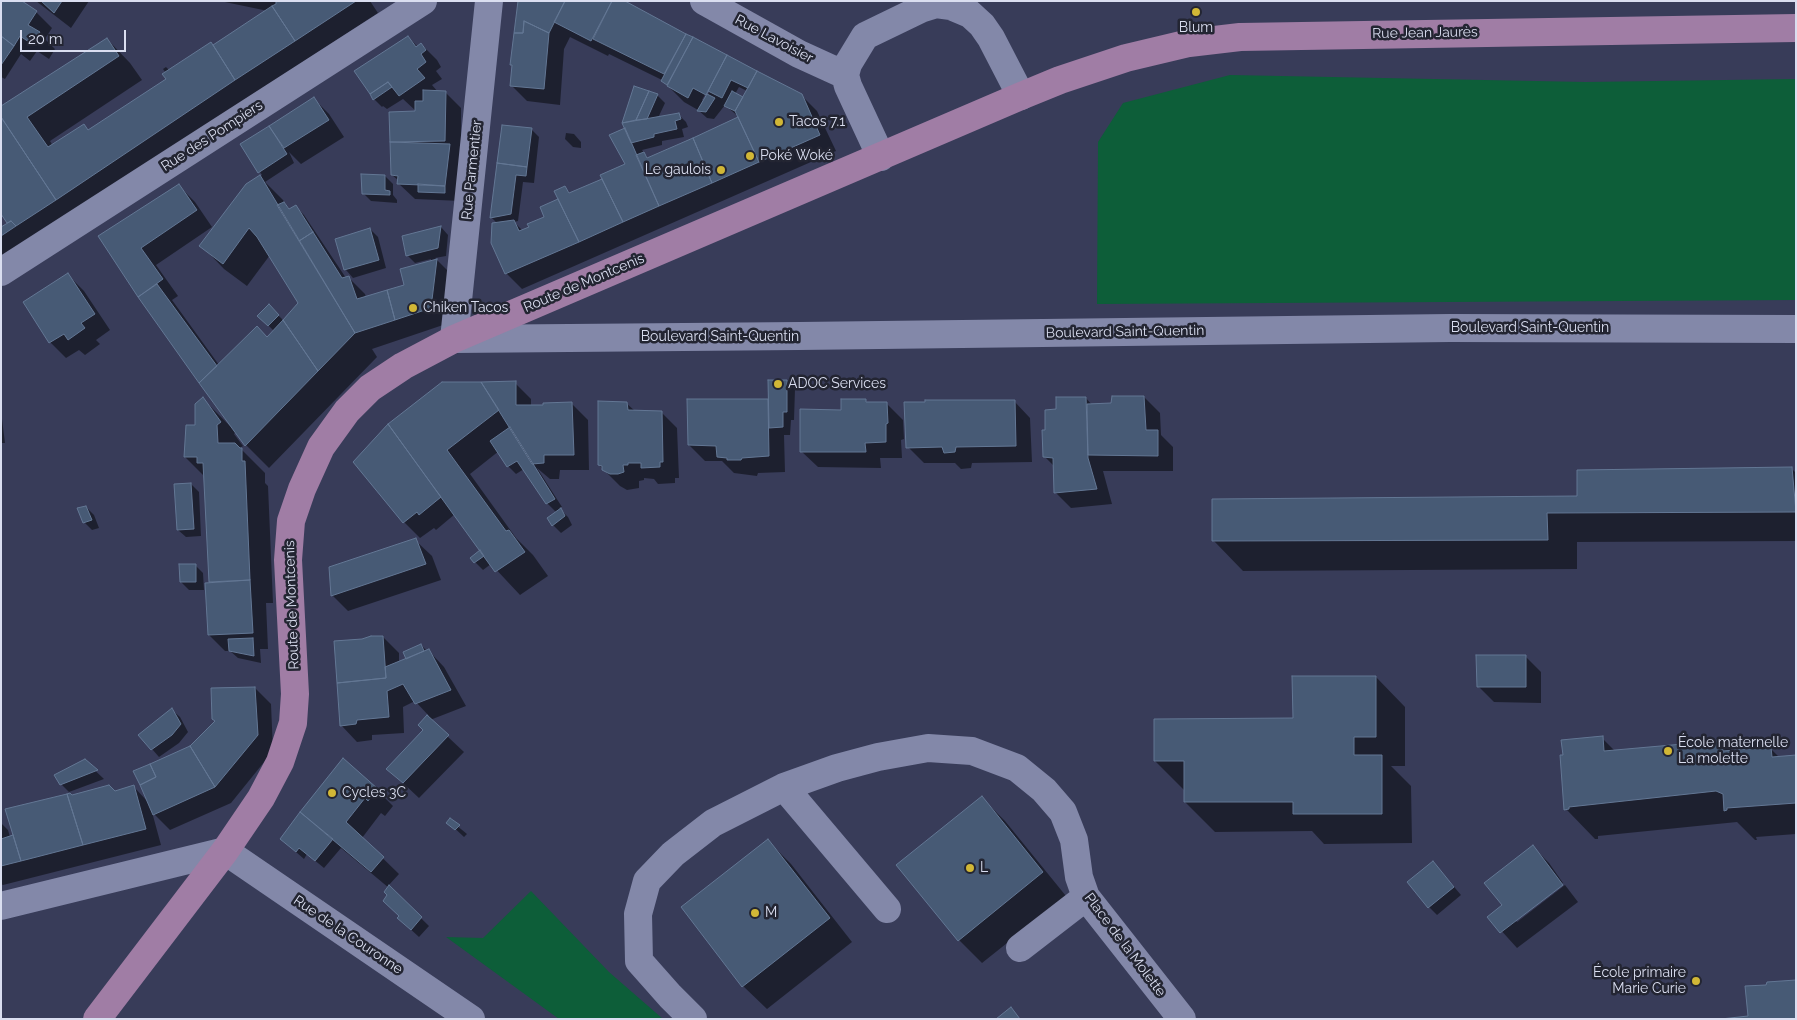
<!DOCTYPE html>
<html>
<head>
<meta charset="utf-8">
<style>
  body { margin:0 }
  #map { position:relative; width:1797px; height:1020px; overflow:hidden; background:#383c59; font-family:Raleway,sans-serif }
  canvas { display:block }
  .frame { position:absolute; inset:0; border:2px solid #dadef0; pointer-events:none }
  .scale { position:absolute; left:20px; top:30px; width:106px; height:22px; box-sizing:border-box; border:2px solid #dadef0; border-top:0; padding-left:6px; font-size:15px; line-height:18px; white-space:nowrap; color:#dadef0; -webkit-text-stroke:4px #232532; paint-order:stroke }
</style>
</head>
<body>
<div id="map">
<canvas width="1797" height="1020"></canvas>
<div class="frame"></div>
<div class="scale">20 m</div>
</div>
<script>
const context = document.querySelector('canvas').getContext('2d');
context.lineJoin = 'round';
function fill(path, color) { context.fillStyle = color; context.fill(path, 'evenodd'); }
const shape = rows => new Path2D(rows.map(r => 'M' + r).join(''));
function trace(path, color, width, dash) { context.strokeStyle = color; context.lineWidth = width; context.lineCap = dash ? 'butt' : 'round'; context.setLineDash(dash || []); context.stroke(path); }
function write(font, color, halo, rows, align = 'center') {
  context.font = font + ' Raleway,sans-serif'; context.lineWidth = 5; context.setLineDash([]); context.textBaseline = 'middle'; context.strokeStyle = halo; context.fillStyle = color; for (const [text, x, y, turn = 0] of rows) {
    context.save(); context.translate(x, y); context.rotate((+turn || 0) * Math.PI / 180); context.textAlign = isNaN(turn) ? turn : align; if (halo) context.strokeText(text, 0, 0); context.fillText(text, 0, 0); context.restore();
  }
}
fill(shape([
  [1230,75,1586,82,1796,79,1796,300,1097,304,1098,142,1123,103],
  [531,891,609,972,663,1019,559,1019,446,937,483,938]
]), '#0d5e39');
fill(shape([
  [1,1,36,12,52,28,45,39,55,49,49,59,37,51,30,61,21,54,5,79,1,77],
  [36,1,89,1,71,28],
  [220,1,370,1,378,13,252,95,1,275,1,229,9,224,1,212,1,108,107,39,130,63,142,80,50,141,53,146,88,131,168,80,166,73,163,69,166,67,170,71,213,47,268,11],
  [519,1,621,1,801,95,817,111,836,151,522,289,506,273,498,224,491,217,531,129,539,137,534,183,523,182,518,221,514,222,523,231,546,217,560,200,565,187,571,194,604,179,626,165,628,134,623,122,657,95,665,103,658,118,678,114,686,122,688,127,682,129,684,137,662,141,662,145,642,150,648,158,740,118,725,105,714,119,707,118,698,110,684,102,662,80,609,54,608,56,570,37,564,49,560,105,527,101,511,85,513,66,511,64],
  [739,87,747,91,743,99,735,94],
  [708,89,710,91,704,101,702,100],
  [408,37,418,47,421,44,437,60,441,67,436,71,442,79,432,85,438,92,445,92,461,108,461,201,415,199,398,183,399,181,392,175,390,113,417,112,403,99,387,109,383,106,382,107,374,99,356,71],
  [313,98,329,114,344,137,301,164,289,152,294,163,265,182,283,200,290,210,296,207,304,215,346,278,349,278,365,294,366,298,406,286,431,261,431,259,415,263,407,255,441,227,448,235,446,256,435,258,453,276,446,324,372,349,377,357,269,468,246,445,236,432,234,434,243,446,240,448,265,473,265,483,268,486,273,603,266,603,268,649,260,649,261,663,238,658,230,651,225,651,209,635,212,584,210,582,205,477,185,457,196,426,203,399,230,426,232,425,100,237,179,186,195,202,212,227,156,265,178,296,172,300,219,365,267,338,274,331,259,316,269,306,284,321,300,304,270,255,247,286,224,269,201,245,247,184,262,175,242,144],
  [566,133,574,134,581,142,581,148,573,147,565,139],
  [385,176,393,184,393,195,397,200,397,203,371,201,363,193],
  [370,229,378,237,386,268,353,278,346,270,336,240],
  [68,275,84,291,110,330,96,340,100,344,85,355,79,350,66,358,50,342],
  [787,381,795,389,794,420,791,420,790,435,784,435,785,472,758,473,757,476,734,473,722,461,705,461,689,445,688,400,770,400],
  [515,383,531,399,531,406,572,404,588,420,589,470,560,470,559,479,550,479,537,468,562,507,559,508,568,517,572,525,561,533,553,525,556,512,547,503,524,469,516,474,508,466,499,451,470,474,516,538,533,555,548,576,520,595,491,564,483,570,475,562,472,558,481,551,455,514,436,530,434,528,420,538,404,522,354,462],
  [1144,397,1160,413,1161,435,1173,447,1173,471,1103,471,1112,504,1071,508,1055,492,1055,467,1045,457,1046,432,1057,410,1086,398,1092,405,1113,404],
  [865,400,869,404,887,404,903,420,904,439,901,440,902,458,880,458,881,468,818,467,801,451,842,411],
  [1014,401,1030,418,1032,462,972,463,971,468,961,469,955,463,924,463,908,447],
  [626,403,635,411,661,412,677,428,679,478,675,478,675,483,658,484,654,479,644,478,644,480,639,481,639,488,627,490,620,486,599,465],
  [1,411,5,443,1,443],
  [1792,469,1796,473,1796,541,1577,542,1577,569,1243,571,1214,541,1578,497],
  [191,484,199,492,201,536,186,537,178,530],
  [86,507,94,515,99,528,92,530,84,522],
  [415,540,432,556,441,580,348,611,332,595],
  [195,565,203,573,204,590,189,590,181,582],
  [383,637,399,653,399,663,407,659,421,645,427,651,428,650,444,667,466,706,430,720,464,752,419,798,388,769,424,730,419,725,429,716,415,701,403,707,404,733,372,735,372,740,357,742,341,725],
  [1525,656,1541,672,1541,703,1494,702,1478,686],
  [1376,677,1405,707,1405,766,1391,766,1411,786,1412,843,1324,844,1312,831,1215,832,1185,802,1185,791,1155,761,1294,720],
  [255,688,271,704,273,751,231,803,170,830,152,812,161,845,3,885,1,884,1,823,8,830,10,837,72,796,115,793,134,787,148,802,191,747,216,721],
  [172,710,180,717,188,732,179,743,159,757,152,749],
  [1602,738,1616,752,1718,742,1722,740,1733,751,1770,748,1780,758,1796,757,1796,834,1756,837,1757,840,1755,840,1737,822,1598,836,1598,839,1595,839,1566,809],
  [85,761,104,779,69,792,61,784],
  [377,790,393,806,385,816,381,813,362,838,399,874,388,886,429,926,419,937,407,926,401,916,389,895,389,888,341,848,324,868,307,854,304,859,281,839],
  [982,798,1005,821,1066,896,982,963,959,940],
  [450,820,467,834,464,837,448,822],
  [768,841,791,864,852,942,767,1009,743,986],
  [1533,847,1549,863,1563,883,1515,920,1517,922,1565,885,1578,902,1517,948,1489,917,1503,905],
  [1433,862,1461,895,1437,915,1429,907]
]), '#0007');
const building = shape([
  [1,1,22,1,37,11,28,25,40,32,32,44,20,36,14,46,1,36,1,1],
  [41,1,62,1,54,13,41,1],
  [276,1,356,1,295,41,272,6,276,4,276,1],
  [518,1,565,1,549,33,524,21,523,33,514,33,518,1],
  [565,1,612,1,591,41,554,22,565,1],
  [612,1,625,1,686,34,664,74,593,39,612,1],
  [272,6,295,41,235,80,213,45,272,6],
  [524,21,549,33,544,89,510,86,512,65,510,65,514,33,523,33,524,21],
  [686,34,693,37,667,85,661,81,686,34],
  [1,36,14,46,1,65,1,36],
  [408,36,416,47,421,43,426,50,421,54,426,62,417,69,425,78,399,96,388,82,370,94,354,71,408,36],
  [693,37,727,55,706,95,693,88,688,98,667,86,693,37],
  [107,38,119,56,27,117,48,147,84,124,88,130,166,79,162,74,211,42,235,80,56,200,1,117,1,106,107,38],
  [727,55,757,71,748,88,731,80,722,98,708,91,727,55],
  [757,71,802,94,820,135,759,162,735,111,757,71],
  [388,82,392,87,373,100,370,94,388,82],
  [634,86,649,91,636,120,622,123,634,86],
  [423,90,446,91,445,141,390,142,389,112,415,111,415,101,423,101,423,90],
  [649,91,658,94,647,119,636,120,649,91],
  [732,91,743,97,735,111,724,106,732,91],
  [707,94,715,98,706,112,697,111,707,94],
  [314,97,329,120,284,148,269,126,314,97],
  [679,113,681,119,675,121,677,129,654,134,654,137,631,143,622,123,679,113],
  [1,117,56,200,16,226,11,221,7,223,1,214,1,117],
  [738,117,759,162,712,183,693,138,738,117],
  [502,125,532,128,527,167,497,163,502,125],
  [269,126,287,154,258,173,240,144,269,126],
  [625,128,659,206,623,222,600,175,625,164,609,135,625,128],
  [693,138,712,183,659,206,636,155,644,152,647,158,693,138],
  [390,142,450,144,445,186,397,184,398,176,391,175,390,142],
  [497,163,527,167,526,176,516,175,511,214,490,218,497,163],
  [361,174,385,175,385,190,390,191,390,195,362,194,361,174],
  [260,175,355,333,318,371,283,320,298,303,257,237,249,228,223,264,199,246,246,184,260,175],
  [602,179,623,222,579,242,554,191,565,186,569,193,602,179],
  [179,184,197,210,141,248,163,279,138,297,98,236,179,184],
  [418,184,445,186,445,193,418,192,418,184],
  [558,199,579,242,505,274,491,243,492,223,514,220,519,231,529,227,527,224,544,217,540,207,558,199],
  [284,202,289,209,296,205,313,232,299,241,277,205,284,202],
  [11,221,16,226,1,236,1,227,11,221],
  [441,226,438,248,406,256,402,236,441,226],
  [370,228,379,260,344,270,335,239,370,228],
  [313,232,342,278,349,276,357,299,387,290,395,320,355,333,299,241,313,232],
  [437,259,431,308,395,320,387,290,404,285,400,269,437,259],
  [68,273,95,314,81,323,85,328,68,340,64,334,49,343,23,302,68,273],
  [157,284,217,366,199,383,138,297,157,284],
  [269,304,279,315,268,326,257,316,269,304],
  [283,320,318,371,245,446,199,383,257,326,267,337,283,320],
  [768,380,787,380,787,412,783,412,783,427,769,428,768,380],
  [516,381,516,405,543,405,543,403,572,402,574,455,544,455,544,463,532,464,481,382,516,381],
  [442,382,481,382,499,410,447,450,506,531,509,530,525,552,495,572,388,424,442,382],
  [1112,396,1144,396,1146,430,1158,430,1158,456,1088,455,1087,404,1111,403,1112,396],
  [203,397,221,422,217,425,218,443,235,443,240,448,242,448,242,461,245,461,250,580,209,582,203,463,197,463,197,457,184,457,186,425,195,425,195,404,203,397],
  [1056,397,1086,397,1088,458,1097,489,1054,493,1053,458,1043,457,1042,430,1045,430,1045,410,1056,409,1056,397],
  [687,399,768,399,769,456,742,458,741,460,727,460,727,458,717,457,716,446,688,445,687,399],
  [841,399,866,399,866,402,887,402,888,423,886,424,886,442,865,443,866,452,800,452,800,409,841,410,841,399],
  [925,400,1015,400,1016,446,956,447,955,452,944,453,942,447,906,448,904,402,925,402,925,400],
  [598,401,627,402,628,410,662,411,663,462,660,462,660,467,641,468,641,463,628,463,628,465,623,465,624,472,618,474,610,474,602,470,602,466,598,465,598,401],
  [388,424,441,497,419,515,417,512,403,523,353,462,388,424],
  [510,427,555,499,546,504,517,461,507,467,490,441,510,427],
  [1792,467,1796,512,1547,513,1548,540,1212,541,1212,499,1577,496,1577,470,1792,467],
  [191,483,194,529,177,530,174,484,191,483],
  [86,506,92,520,83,523,77,508,86,506],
  [561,508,565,516,552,526,547,518,561,508],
  [416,538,426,564,331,596,329,567,416,538],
  [480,550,484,556,474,563,470,558,480,550],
  [179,564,196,564,196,582,180,582,179,564],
  [250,580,253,633,208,635,205,583,250,580],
  [371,636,383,636,386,678,337,683,334,641,362,639,371,636],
  [253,638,254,656,229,651,228,639,253,638],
  [421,644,424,651,406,659,403,652,421,644],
  [429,649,451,690,415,704,403,684,387,691,389,717,357,720,356,724,340,726,337,683,386,678,385,667,429,649],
  [1476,655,1526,655,1526,687,1477,687,1476,655],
  [1292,676,1376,676,1376,737,1354,737,1354,755,1382,755,1382,814,1293,814,1293,802,1184,802,1184,761,1154,761,1154,719,1293,718,1292,676],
  [255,687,258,735,215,787,190,746,215,721,212,719,211,688,255,687],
  [172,708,181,724,172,735,151,750,138,735,172,708],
  [427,715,449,735,403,783,386,769,423,730,418,725,427,715],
  [1603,736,1604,751,1717,741,1717,739,1722,739,1723,751,1771,747,1772,757,1796,755,1796,803,1727,808,1727,810,1724,811,1723,794,1716,791,1569,807,1569,809,1564,810,1560,755,1563,755,1561,740,1603,736],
  [190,746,215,787,153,815,140,785,156,777,150,764,190,746],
  [343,758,378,789,368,801,365,798,346,822,384,857,371,872,300,812,343,758],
  [85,759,98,770,60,785,54,775,85,759],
  [150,764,156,777,140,785,133,771,150,764],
  [109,785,115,791,134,785,146,829,83,845,67,794,70,793,72,795,109,785],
  [67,794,83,845,21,861,5,809,67,794],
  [982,796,1043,872,958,941,896,865,982,796],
  [300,812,333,839,315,861,299,848,296,852,280,839,300,812],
  [450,818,460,825,455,830,446,823,450,818],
  [13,835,21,861,1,866,1,839,13,835],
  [768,839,830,918,742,987,681,907,768,839],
  [1533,845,1563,885,1500,933,1487,917,1502,905,1484,883,1533,845],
  [1433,861,1454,887,1428,908,1407,882,1433,861],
  [389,885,422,917,411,930,397,918,399,916,383,901,387,895,384,892,389,885],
  [1796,980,1796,1019,1721,1019,1748,1016,1745,986,1766,985,1767,982,1796,980],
  [1011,1007,1020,1019,996,1019,1011,1007]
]);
fill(building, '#475a75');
trace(building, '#637794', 1);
trace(shape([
  [489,1,454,339,799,336,1450,328,1796,329],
  [704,1,799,54,845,75],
  [881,157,848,86,845,75,848,64,865,36,923,8,936,4,951,6,970,14,982,25,991,38,1021,96],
  [1,272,423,1],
  [784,787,887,909],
  [1,906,225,851,471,1019],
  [1020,948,1086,897],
  [693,1019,670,996,639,961,638,914,647,881,673,854,713,823,784,787,837,768,878,757,928,748,972,751,1017,768,1044,790,1063,812,1074,840,1079,877,1086,897,1182,1019]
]), '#8388a9', 28);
trace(shape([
  [97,1019,225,851,261,798,280,762,293,723,295,694,288,560,291,521,302,489,321,447,347,411,370,388,403,366,454,339,1021,96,1060,80,1126,58,1189,43,1240,37,1796,28]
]), '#a07da5', 28);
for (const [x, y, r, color] of [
  [1196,12,5,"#d1b736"],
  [779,122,5,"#d1b736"],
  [750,156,5,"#d1b736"],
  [721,170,5,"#d1b736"],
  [413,308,5,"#d1b736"],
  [778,384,5,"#d1b736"],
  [1668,751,5,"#d1b736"],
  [332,793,5,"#d1b736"],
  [970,868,5,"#d1b736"],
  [755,913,5,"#d1b736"],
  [1696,981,5,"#d1b736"]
]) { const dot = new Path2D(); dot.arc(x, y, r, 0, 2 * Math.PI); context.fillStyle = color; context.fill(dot); trace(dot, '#232532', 2); }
write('14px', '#dadef0', '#232532', [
  ["Blum",1196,28,"center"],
  ["Tacos 7.1",789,122],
  ["Poké Woké",760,156],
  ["Le gaulois",711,170,"right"],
  ["Chiken Tacos",423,308],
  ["ADOC Services",788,384],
  ["École maternelle",1678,743],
  ["La molette",1678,759],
  ["Cycles 3C",342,793],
  ["L",980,868],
  ["M",765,913],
  ["École primaire",1686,973,"right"],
  ["Marie Curie",1686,989,"right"]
], 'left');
write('14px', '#dadef0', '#232532', [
  ["Rue Jean Jaurès",1425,33,-1],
  ["Rue Lavoisier",774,39,28],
  ["Rue des Pompiers",212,136,-33],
  ["Rue Parmentier",472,170,-84],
  ["Route de Montcenis",584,283,-23],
  ["Boulevard Saint-Quentin",1530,328],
  ["Boulevard Saint-Quentin",1125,332,-1],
  ["Boulevard Saint-Quentin",720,337],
  ["Route de Montcenis",292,605,-92],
  ["Rue de la Couronne",348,935,34],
  ["Place de la Molette",1125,945,53]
]);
</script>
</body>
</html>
